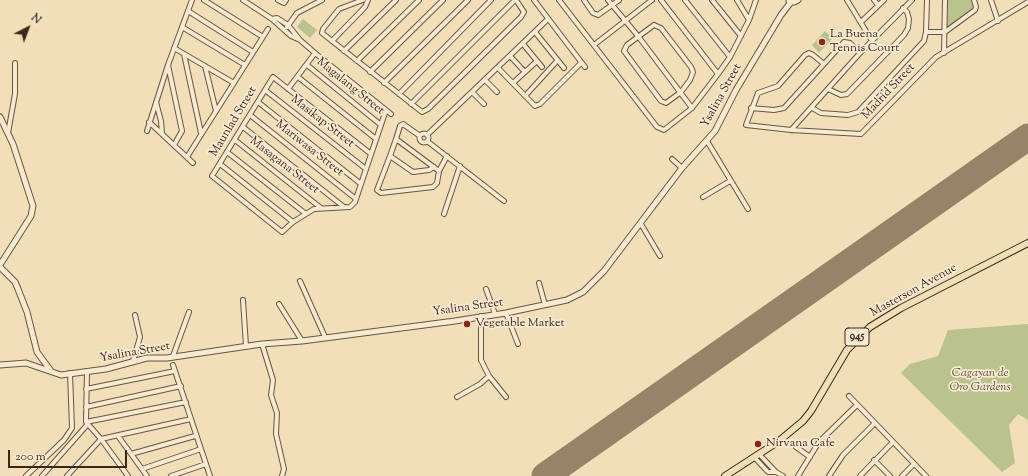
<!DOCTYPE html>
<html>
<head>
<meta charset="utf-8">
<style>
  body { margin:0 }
  #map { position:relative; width:1028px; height:476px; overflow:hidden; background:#f1dfb7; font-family:"Sorts Mill Goudy",serif }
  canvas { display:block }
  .north { position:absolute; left:8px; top:8px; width:40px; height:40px; -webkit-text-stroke:3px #f6ead0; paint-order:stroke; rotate:42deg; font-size:11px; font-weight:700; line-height:16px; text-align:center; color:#40241a }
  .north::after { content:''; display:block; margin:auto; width:14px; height:18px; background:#40241a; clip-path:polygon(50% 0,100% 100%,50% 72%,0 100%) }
  .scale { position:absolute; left:8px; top:450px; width:119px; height:18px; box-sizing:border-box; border:2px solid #40241a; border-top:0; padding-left:5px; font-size:12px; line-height:14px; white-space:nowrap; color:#40241a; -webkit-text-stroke:3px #f6ead0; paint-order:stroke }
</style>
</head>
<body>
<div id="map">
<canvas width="1028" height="476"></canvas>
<div class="north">N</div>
<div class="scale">200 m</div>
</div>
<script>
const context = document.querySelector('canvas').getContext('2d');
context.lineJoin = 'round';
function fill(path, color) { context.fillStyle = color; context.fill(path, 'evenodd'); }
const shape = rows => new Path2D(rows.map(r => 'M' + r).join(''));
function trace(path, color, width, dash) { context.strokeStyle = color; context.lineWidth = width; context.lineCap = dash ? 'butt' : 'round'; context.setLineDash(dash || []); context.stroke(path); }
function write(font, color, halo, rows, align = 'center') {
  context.font = font + ' "Sorts Mill Goudy",serif'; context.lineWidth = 3.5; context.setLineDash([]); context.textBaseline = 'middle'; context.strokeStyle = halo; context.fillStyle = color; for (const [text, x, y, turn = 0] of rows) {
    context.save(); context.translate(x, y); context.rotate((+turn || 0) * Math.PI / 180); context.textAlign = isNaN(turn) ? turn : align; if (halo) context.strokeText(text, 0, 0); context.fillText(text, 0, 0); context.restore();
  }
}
fill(shape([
  [947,0,971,0,975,9,947,28],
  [303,19,317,30,310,38,297,27],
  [825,31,833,38,819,53,812,45],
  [1028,324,1028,420,1018,414,1009,425,1015,463,1002,472,901,373,910,364,938,356,948,330]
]), '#bac28e');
trace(shape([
  [545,476,1028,137]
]), '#988268', 27);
const minor = shape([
  [204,0,263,37],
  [243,0,272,19,291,36,300,40],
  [278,0,284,3,286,0],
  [363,0,339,9,323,29,322,33,422,112,428,109,521,17,524,12,516,0],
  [534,0,585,67],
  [559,0,657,127,664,130,692,108,718,74,730,57,749,20,756,0],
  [584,0,593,13,598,15,619,0],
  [608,0,638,36,692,108],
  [661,0,718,74],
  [685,0,730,57],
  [712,0,741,36],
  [737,0,749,20],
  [847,0,872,41],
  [874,0,878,5],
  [991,0,998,21],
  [188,11,253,52],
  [272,19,277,18,288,25,300,40,315,53,391,114],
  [861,22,884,0],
  [654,25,661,28,691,67,693,72,690,80,681,92,666,103,661,101,624,51,627,45,654,25],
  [182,27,245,65],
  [287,27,297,13,322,0],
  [535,32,564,68],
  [926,32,945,32,975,10,976,7,974,0],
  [332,41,365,7,368,0],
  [523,44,542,67],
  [594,45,652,0],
  [174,48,234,83],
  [344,51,396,0],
  [944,53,945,0],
  [184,54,201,133],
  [510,56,524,71],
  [357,61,419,0],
  [824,64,813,55,809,53,805,55,778,86,758,93,746,125,791,130,861,134,936,57,1028,2],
  [307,65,381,125],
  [205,66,216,111],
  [498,68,535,106,540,104,581,63],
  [370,72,443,0],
  [298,77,376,139],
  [485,80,497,92],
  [384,83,468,0],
  [513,83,537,61],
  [288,89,315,53],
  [828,89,841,95,847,94,904,35,908,28,909,19,907,12,903,8],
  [265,90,366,169],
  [472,92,484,104],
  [399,94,491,0],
  [525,96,557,61],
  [156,102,161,121,162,133],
  [258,102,361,184],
  [411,104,515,0],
  [751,108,774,110,784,108,844,42,850,43,860,53],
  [812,108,821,113,848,115,858,112,924,41,926,32,927,0],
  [250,115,356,199],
  [149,122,193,163],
  [243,127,344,207],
  [791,130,860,53,912,0],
  [147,131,168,65],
  [8,133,15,94,15,63],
  '419.5 138a4.5 4.5 0 1 1 9 0a4.5 4.5 0 1 1-9 0Z',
  [427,135,548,19],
  [420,136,403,124,400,126,396,139,439,171,447,156],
  [235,140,321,208],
  [427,141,504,201],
  [707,141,748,209],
  [174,145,182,131,168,65,192,0],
  [227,152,306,214],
  [371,154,273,77,212,176,282,232,293,222,314,209,350,207,355,202,361,184,386,110],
  [390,156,396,139],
  [187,157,268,29],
  [672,159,682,168],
  [220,164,293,222],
  [434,167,429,170,413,172,390,156,377,190,381,193,433,187,437,183,439,171],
  [703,197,730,181],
  [444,214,460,166],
  [641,224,660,256],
  [300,281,325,337],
  [539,283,545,305],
  [486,289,495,314],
  [243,300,246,346],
  [279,304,302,341],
  [506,313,518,344],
  [481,316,481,360,489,376,506,397],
  [262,344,273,380,271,395,277,413,276,434,284,469,282,476],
  [173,356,189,312],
  [133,361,140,337,135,315],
  [173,365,210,476],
  [87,372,86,422,101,439,128,476],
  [86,389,175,371],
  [849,396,926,476],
  [457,397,480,384,489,376],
  [86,407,181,386],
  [86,422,186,402],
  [118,436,147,476],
  [796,447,810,457],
  [131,454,195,436],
  [759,454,776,472,783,476],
  [754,457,768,472,776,472],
  [874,460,890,476],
  [142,469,201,449],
  [26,476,64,440,72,428,70,373],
  [42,476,87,425],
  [67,476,101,439,191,419],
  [171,476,206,464],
  [798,476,819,442,857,405],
  [829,476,843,455,875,423],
  [860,476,893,442],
  [902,476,914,464]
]);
const tertiary = shape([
  [789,1,794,2,798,0],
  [0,117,13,144,33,206,31,216,0,265],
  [0,267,15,282,18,289,27,312,37,352,51,371],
  [0,365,26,363,61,375,106,369,147,358,167,358,262,344,302,341,455,321,506,313,567,300,583,292,604,271,682,168,715,131,736,90,781,15,791,2]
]);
const primary = shape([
  [725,476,779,441,803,421,811,411,847,350,870,327,901,308,1028,243]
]);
trace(minor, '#6c5341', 6);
trace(tertiary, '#6c5341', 7);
trace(primary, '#40241a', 8);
trace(minor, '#f6ead0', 4);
trace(tertiary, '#f6ead0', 5);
trace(primary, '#f1dfb7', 6);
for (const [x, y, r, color] of [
  [822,42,4,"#8f2418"],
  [467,324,4,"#8f2418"],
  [758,444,4,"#8f2418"]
]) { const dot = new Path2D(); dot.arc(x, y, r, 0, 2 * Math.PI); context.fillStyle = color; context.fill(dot); trace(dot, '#f6ead0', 1.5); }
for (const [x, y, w] of [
  [857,337,24]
]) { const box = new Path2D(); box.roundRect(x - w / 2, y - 9, w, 18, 3); context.fillStyle = '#f6ead0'; context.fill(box); trace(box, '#40241a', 1); }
write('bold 11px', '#40241a', null, [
  ["945",857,337]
]);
write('12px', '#40241a', '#f6ead0', [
  ["La Buena",830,35],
  ["Tennis Court",830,49],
  ["Vegetable Market",475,324],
  ["Nirvana Cafe",766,444]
], 'left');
write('12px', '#40241a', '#f6ead0', [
  ["Magalang Street",350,87,39],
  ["Madrid Street",889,92,-47],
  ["Ysalina Street",722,96,-61],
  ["Maunlad Street",234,122,-59],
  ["Masikap Street",322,122,38],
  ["Mariwasa Street",309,149,38],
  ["Masagana Street",284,166,38],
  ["Masterson Avenue",914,291,-29],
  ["Ysalina Street",468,308,-8],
  ["Ysalina Street",135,353,-10]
]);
write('italic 12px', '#5e4c37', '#f6ead0', [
  ["Cagayan de",980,374],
  ["Oro Gardens",980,388]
]);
</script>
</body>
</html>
